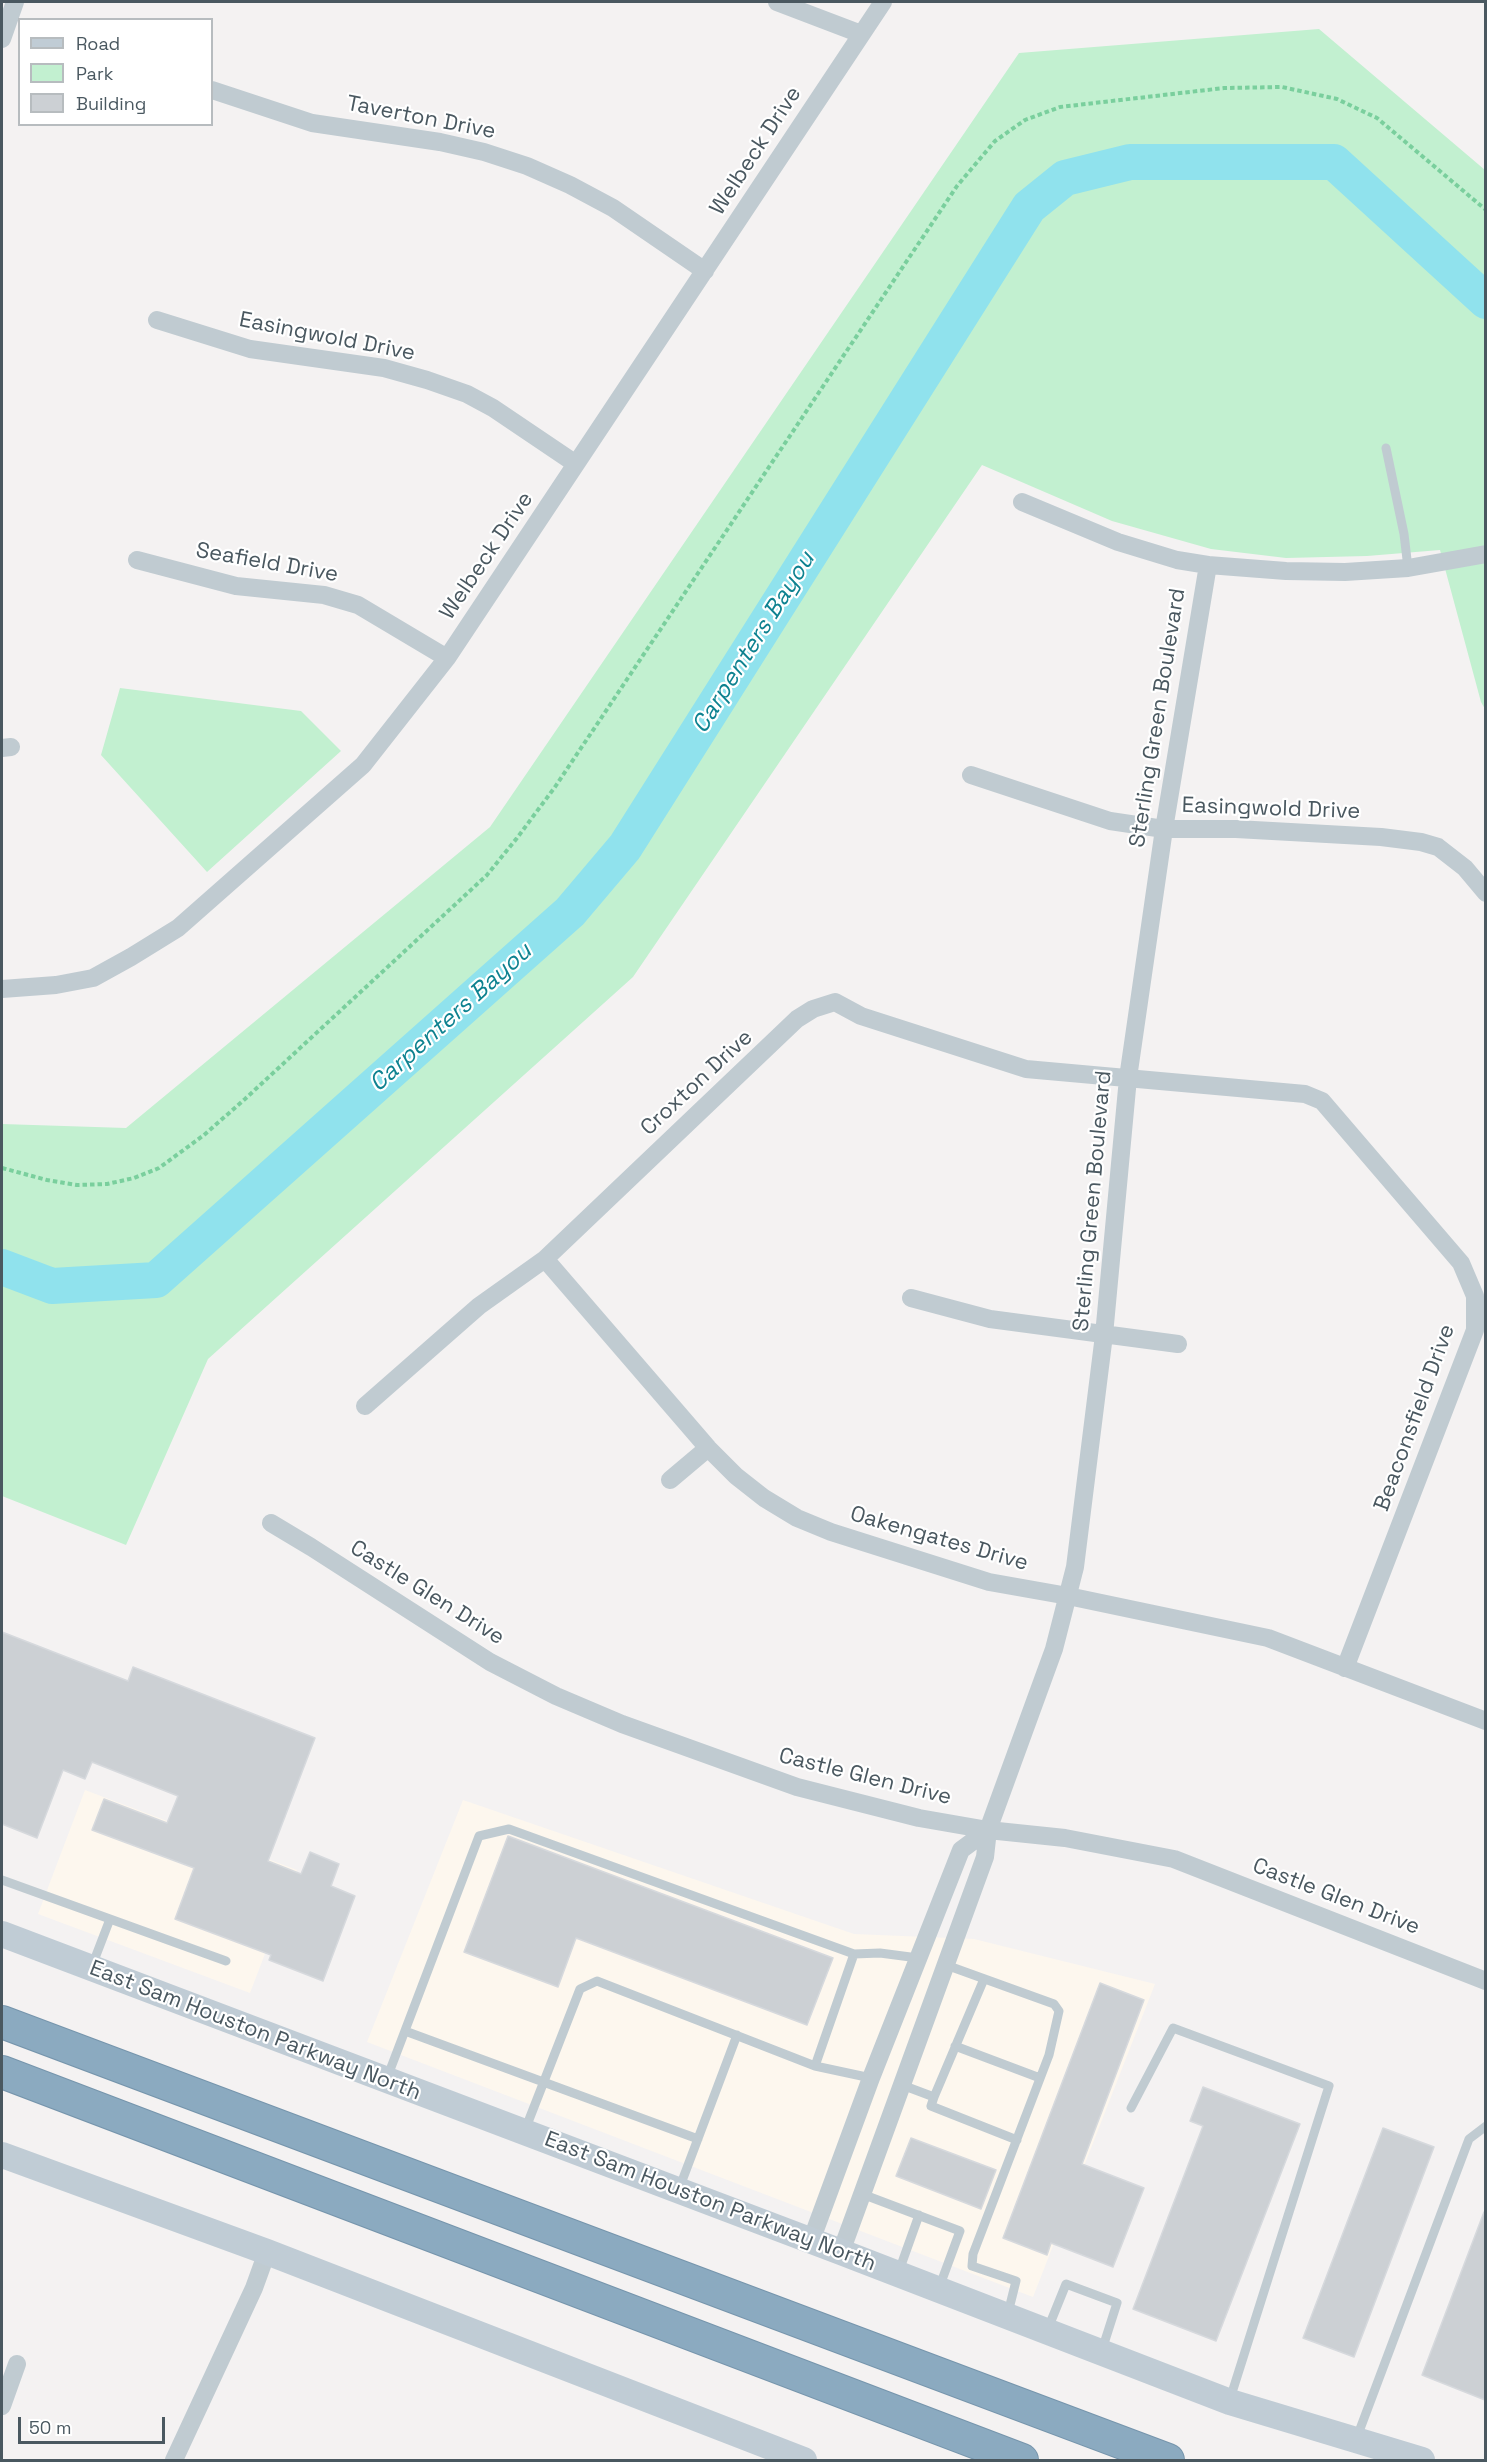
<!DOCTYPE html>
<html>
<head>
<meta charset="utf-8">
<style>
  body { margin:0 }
  #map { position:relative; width:1487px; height:2462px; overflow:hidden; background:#f4f2f2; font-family:"Space Grotesk",sans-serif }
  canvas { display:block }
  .frame { position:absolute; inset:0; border:3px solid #4a5860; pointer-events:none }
  .legend { position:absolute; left:18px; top:18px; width:195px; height:108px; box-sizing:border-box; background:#fff; border:2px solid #b7bcbf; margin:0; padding:8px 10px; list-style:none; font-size:18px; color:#4a5860 }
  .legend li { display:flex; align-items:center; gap:12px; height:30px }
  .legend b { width:30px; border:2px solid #b7bcbf }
  .scale { position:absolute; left:18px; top:2417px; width:147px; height:27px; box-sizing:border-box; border:3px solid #4a5860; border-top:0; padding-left:8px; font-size:18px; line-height:21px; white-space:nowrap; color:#4a5860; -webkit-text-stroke:4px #fff; paint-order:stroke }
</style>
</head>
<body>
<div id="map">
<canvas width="1487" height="2462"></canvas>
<div class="frame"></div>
<ul class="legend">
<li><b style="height:8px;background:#c0ccd5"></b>Road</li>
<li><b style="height:16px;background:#c2f0d0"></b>Park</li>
<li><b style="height:16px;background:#ccd0d4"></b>Building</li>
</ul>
<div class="scale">50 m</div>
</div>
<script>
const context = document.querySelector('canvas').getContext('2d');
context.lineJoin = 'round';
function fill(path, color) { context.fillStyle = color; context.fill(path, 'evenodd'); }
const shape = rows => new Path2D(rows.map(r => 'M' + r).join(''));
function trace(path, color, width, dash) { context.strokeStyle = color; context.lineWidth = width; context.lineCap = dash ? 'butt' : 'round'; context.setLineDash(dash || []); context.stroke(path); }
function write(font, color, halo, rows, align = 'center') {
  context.font = font + ' "Space Grotesk",sans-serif'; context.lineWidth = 4.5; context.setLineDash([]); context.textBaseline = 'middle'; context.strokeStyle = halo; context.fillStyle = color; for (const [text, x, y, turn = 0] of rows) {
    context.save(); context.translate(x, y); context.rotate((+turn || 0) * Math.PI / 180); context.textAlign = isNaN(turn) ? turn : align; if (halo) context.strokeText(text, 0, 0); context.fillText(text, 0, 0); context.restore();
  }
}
fill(shape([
  [85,1790,297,1870,250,1993,38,1914],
  [463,1800,854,1934,974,1939,1155,1984,1033,2297,367,2042]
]), '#fdf7ee');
fill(shape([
  [1319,29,1485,170,1485,709,1481,702,1440,550,1367,556,1286,558,1211,549,1112,521,982,465,633,977,208,1359,126,1545,2,1496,2,1124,126,1128,490,827,1019,53],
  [120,688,301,711,341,751,207,872,101,755]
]), '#c2f0d0');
trace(shape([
  [2,1267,52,1286,156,1280,570,912,625,847,1029,207,1065,178,1130,162,1334,162,1486,301]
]), '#90e2ed', 36);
const building = shape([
  [2,1632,128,1681,133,1667,315,1738,268,1861,301,1874,310,1852,339,1864,331,1886,355,1896,323,1981,269,1960,271,1955,175,1919,194,1868,92,1830,104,1799,167,1823,178,1796,92,1762,85,1779,63,1770,37,1838,2,1824,2,1632],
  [508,1836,833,1958,807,2025,576,1938,558,1987,464,1952,508,1836],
  [1100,1983,1144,2000,1082,2164,1144,2188,1113,2267,1051,2243,1047,2255,1003,2238,1100,1983],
  [1203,2087,1300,2124,1216,2341,1133,2309,1203,2126,1190,2121,1203,2087],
  [1383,2128,1434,2147,1354,2357,1303,2338,1383,2128],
  [911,2138,996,2170,981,2209,896,2176,911,2138],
  [1484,2212,1485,2213,1485,2400,1422,2375,1484,2212]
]);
fill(building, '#ccd0d4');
trace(building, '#d6d9dd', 1.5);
const highway = shape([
  [2,2022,1168,2460],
  [2,2072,1022,2460]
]);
trace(highway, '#7695ac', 34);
trace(shape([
  [2,1168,47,1180,77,1185,107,1184,134,1178,159,1168,204,1135,245,1099,487,875,517,838,555,787,957,186,995,141,1025,120,1060,107,1224,88,1282,87,1337,99,1377,118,1486,210]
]), '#7acf9d', 4, [4.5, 3]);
trace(shape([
  [1386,448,1404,534,1408,568],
  [2,1880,110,1919,92,1966],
  [110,1919,226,1961],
  [946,1965,1054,2004,1059,2011,1049,2055,973,2254,972,2266,1016,2281,1008,2313],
  [405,2031,698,2139],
  [955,2046,1040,2078],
  [815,2066,854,1954],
  [387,2078,479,1836,509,1829,854,1954,880,1953,918,1958],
  [902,2085,934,2097,931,2106,1017,2140],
  [934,2097,984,1979],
  [1131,2108,1173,2028,1329,2086,1230,2399],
  [525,2130,580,1989,597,1981,815,2066,871,2078],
  [679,2189,737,2035],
  [862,2194,960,2231,939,2288],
  [899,2271,919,2215],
  [1047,2331,1066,2284,1117,2303,1102,2350],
  [1357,2437,1469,2139,1486,2126]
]), '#c0cbd1', 9);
trace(shape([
  [777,2,861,34],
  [2,39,15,2],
  [212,90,312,123,440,142,484,152,527,166,570,185,613,208,705,271],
  [157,320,250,349,384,368,427,380,467,394,493,408,576,464],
  [1022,502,1118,542,1177,560,1208,565,1286,571,1345,572,1408,568,1486,554],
  [137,560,236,586,324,595,358,605,447,658],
  [2,748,11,747],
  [971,775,1110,821,1164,829,1236,829,1381,837,1421,842,1438,847,1465,868,1486,893],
  [2,989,56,985,93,978,131,957,178,928,363,765,447,658,883,2],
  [545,1259,708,1448,736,1476,764,1498,797,1518,831,1532,989,1582,1068,1596,1268,1638,1486,1721],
  [911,1298,990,1319,1178,1344],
  [365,1406,479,1306,545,1259,797,1019,813,1009,835,1002,861,1016,1026,1069,1305,1094,1322,1101,1461,1263,1475,1296,1475,1330,1345,1668],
  [670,1480,708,1448],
  [271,1523,311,1547,490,1662,556,1696,622,1724,797,1787,919,1818,988,1830,1065,1838,1174,1859,1486,1981],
  [811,2241,871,2078,961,1850,988,1830],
  [841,2252,985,1857,988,1830,1054,1649,1075,1567,1104,1335,1128,1078,1164,829,1208,565],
  [2,2406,17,2364],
  [174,2460,254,2288,267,2252]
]), '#c0cbd1', 18);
trace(shape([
  [2,1934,841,2252,1230,2402,1422,2460],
  [2,2155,267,2252,804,2460]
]), '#c0ccd5', 26);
trace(highway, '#8baac0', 32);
write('22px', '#4a5860', '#fff', [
  ["Taverton Drive",421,118,11],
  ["Welbeck Drive",756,151,-57],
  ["Easingwold Drive",327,337,11],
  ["Welbeck Drive",487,556,-56],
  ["Seafield Drive",267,563,10],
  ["Sterling Green Boulevard",1158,718,-81],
  ["Easingwold Drive",1271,809,2],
  ["Croxton Drive",697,1083,-43],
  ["Sterling Green Boulevard",1093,1201,-85],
  ["Beaconsfield Drive",1415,1418,-70],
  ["Oakengates Drive",939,1539,16],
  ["Castle Glen Drive",427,1593,32],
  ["Castle Glen Drive",865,1777,14],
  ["Castle Glen Drive",1336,1897,21],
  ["East Sam Houston Parkway North",255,2031,21],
  ["East Sam Houston Parkway North",710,2202,21]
]);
write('italic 24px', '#0e8290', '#fff', [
  ["Carpenters Bayou",754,643,-58],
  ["Carpenters Bayou",451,1018,-42]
]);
</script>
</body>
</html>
